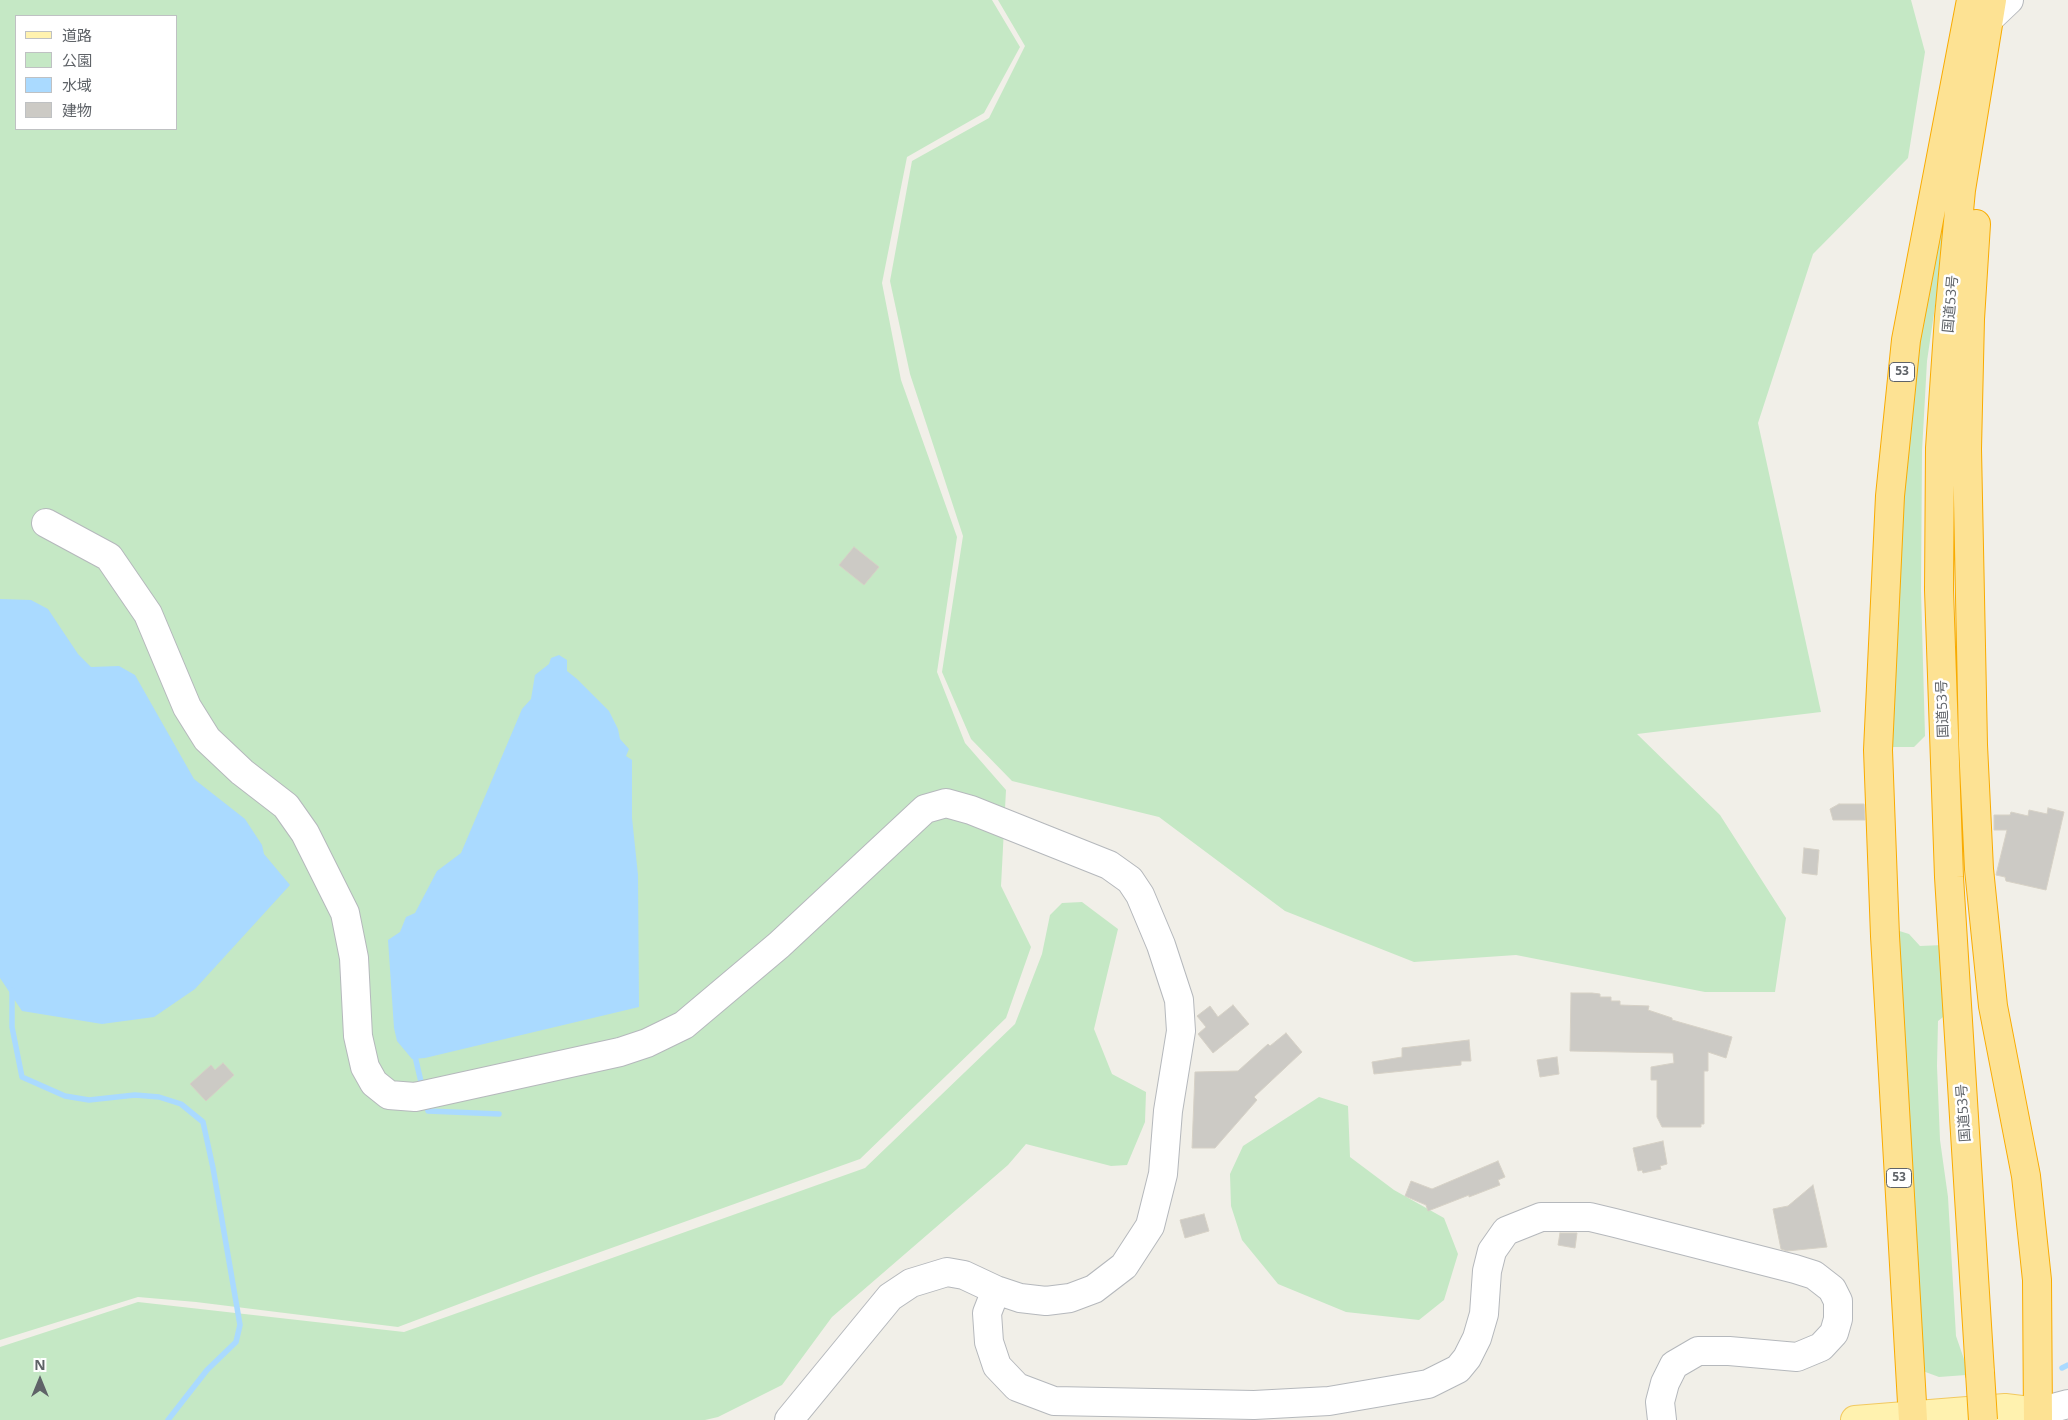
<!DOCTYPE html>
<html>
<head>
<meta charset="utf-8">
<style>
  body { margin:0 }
  #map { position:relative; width:2068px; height:1420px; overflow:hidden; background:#f1efe8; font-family:"Open Sans","Noto Sans JP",sans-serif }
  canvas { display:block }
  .legend { position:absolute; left:15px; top:15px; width:162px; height:115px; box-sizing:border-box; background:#fff; border:1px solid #bfc1c3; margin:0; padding:6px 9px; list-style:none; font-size:15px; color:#5f6368 }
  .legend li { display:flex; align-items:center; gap:10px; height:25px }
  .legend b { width:25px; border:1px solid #bfc1c3 }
  .north { position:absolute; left:15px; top:1355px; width:50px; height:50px; -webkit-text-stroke:4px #fff; paint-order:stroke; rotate:0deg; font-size:14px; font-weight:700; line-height:20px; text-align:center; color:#5f6368 }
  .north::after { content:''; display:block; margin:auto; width:18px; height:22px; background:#5f6368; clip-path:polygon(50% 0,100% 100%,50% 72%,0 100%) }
</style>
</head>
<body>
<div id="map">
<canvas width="2068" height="1420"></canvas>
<ul class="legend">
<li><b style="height:6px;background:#fff2af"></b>道路</li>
<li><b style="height:14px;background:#c5e8c5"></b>公園</li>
<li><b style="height:14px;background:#aadaff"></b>水域</li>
<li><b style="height:14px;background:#cccac5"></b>建物</li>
</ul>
<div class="north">N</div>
</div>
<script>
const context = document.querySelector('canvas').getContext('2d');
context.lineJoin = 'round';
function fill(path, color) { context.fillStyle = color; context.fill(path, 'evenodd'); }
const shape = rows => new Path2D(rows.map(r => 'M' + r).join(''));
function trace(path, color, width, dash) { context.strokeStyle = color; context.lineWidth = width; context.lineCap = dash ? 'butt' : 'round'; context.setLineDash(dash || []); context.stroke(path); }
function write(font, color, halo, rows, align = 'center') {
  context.font = font + ' "Open Sans","Noto Sans JP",sans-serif'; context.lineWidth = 5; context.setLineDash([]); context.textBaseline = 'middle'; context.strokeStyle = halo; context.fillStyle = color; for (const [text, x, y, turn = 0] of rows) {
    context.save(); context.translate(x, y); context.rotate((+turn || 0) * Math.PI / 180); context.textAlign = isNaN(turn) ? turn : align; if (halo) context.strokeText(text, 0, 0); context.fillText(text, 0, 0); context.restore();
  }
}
fill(shape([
  [0,0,992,0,1020,47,984,113,907,157,882,283,901,380,957,537,937,672,965,743,1006,790,1001,886,1031,947,1006,1018,860,1159,536,1275,398,1327,196,1302,138,1297,0,1340],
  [16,16,176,16,176,129,16,129],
  [998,0,1911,0,1925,52,1908,158,1813,254,1758,423,1821,712,1637,734,1720,815,1786,918,1775,992,1705,992,1516,955,1414,962,1285,911,1159,817,1012,781,971,739,942,672,963,536,910,374,890,281,912,161,989,118,1025,46],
  [1946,190,1952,191,1927,361,1922,451,1921,591,1925,736,1914,747,1891,747,1893,592,1915,360],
  [1082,902,1118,929,1094,1029,1112,1074,1146,1092,1145,1122,1127,1165,1111,1166,1026,1144,1008,1165,832,1317,782,1385,718,1417,705,1420,0,1420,0,1347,138,1302,404,1332,865,1168,1015,1024,1042,954,1050,915,1062,903],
  [1893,929,1909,934,1920,946,1943,945,1947,1014,1938,1021,1937,1066,1940,1140,1948,1197,1956,1336,1965,1362,1966,1375,1939,1377,1920,1370],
  [1319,1097,1348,1106,1350,1157,1394,1190,1444,1218,1458,1254,1444,1300,1419,1320,1346,1312,1278,1284,1242,1240,1231,1206,1230,1174,1243,1146]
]), '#c5e8c5');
fill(shape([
  [0,599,31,600,48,609,78,654,91,667,119,666,135,675,194,779,245,819,262,845,264,854,290,885,195,989,154,1017,102,1024,22,1011,0,978],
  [559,655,567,660,567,671,577,679,609,711,618,729,620,739,629,749,626,756,632,760,632,818,638,875,639,1007,425,1058,412,1059,397,1041,394,1028,388,940,400,932,406,917,415,913,437,871,461,853,522,709,531,699,535,675,549,664,551,658]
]), '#aadaff');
trace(shape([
  [12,990,12,1027,22,1077,65,1096,89,1100,135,1095,159,1097,181,1104,203,1122,213,1168,240,1325,236,1342,207,1370,168,1420],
  [414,1052,422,1086],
  [427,1107,428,1111,499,1114],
  [2062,1368,2068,1365]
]), '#aadaff', 5.5);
const building = shape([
  [854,547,879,567,864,585,839,565,854,547],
  [1839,804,1864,804,1865,820,1833,820,1830,809,1839,804],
  [2048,808,2064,812,2046,890,2006,881,2005,877,1996,875,2007,830,1994,830,1994,815,2010,815,2011,812,2028,816,2029,810,2047,814,2048,808],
  [1804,848,1819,850,1817,875,1802,873,1804,848],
  [1571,993,1592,993,1600,994,1600,997,1611,997,1611,1001,1620,1001,1620,1005,1649,1006,1648,1010,1672,1018,1672,1020,1732,1037,1726,1058,1708,1052,1708,1071,1704,1071,1704,1124,1701,1124,1701,1127,1662,1127,1657,1117,1657,1080,1651,1080,1651,1067,1674,1063,1673,1053,1570,1051,1571,993],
  [1233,1005,1249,1024,1213,1053,1198,1034,1206,1027,1197,1016,1210,1006,1218,1017,1233,1005],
  [1286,1033,1302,1052,1254,1097,1257,1100,1215,1148,1192,1148,1195,1072,1238,1071,1268,1044,1270,1046,1286,1033],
  [1469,1040,1471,1061,1461,1061,1461,1065,1374,1074,1372,1062,1402,1057,1402,1048,1469,1040],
  [1557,1057,1559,1074,1540,1077,1537,1060,1557,1057],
  [223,1063,234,1075,206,1101,190,1084,211,1065,215,1070,223,1063],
  [1663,1141,1667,1164,1660,1166,1661,1169,1643,1173,1642,1170,1638,1171,1633,1148,1663,1141],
  [1498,1161,1505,1177,1498,1180,1500,1185,1469,1197,1469,1195,1428,1211,1426,1205,1405,1196,1411,1181,1432,1189,1498,1161],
  [1813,1185,1827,1247,1787,1251,1781,1249,1773,1209,1788,1206,1813,1185],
  [1204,1214,1209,1231,1185,1238,1180,1220,1204,1214],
  [1560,1233,1577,1233,1575,1248,1558,1245,1560,1233]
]);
fill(building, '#cccac5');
trace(building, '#d6d1c6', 1);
const minor = shape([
  [1989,19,2009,0],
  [46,523,109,557,148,614,187,707,207,739,242,772,286,806,305,833,345,913,354,958,358,1036,365,1067,374,1083,389,1095,415,1097,620,1052,647,1043,684,1025,779,945,925,809,946,803,971,810,1109,865,1130,880,1140,895,1161,945,1179,1000,1181,1031,1168,1111,1163,1174,1150,1226,1124,1266,1094,1289,1070,1298,1046,1301,1020,1298,996,1290,964,1275,947,1272,911,1283,890,1297,789,1420],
  [996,1290,987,1313,989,1342,997,1366,1017,1387,1054,1401,1254,1405,1329,1401,1428,1384,1458,1369,1467,1358,1477,1338,1484,1314,1487,1271,1492,1251,1506,1231,1541,1217,1590,1217,1615,1223,1795,1269,1814,1275,1832,1289,1838,1301,1838,1319,1834,1333,1821,1347,1797,1357,1729,1351,1698,1351,1674,1365,1665,1383,1660,1402,1662,1420],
  [2038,1412,2068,1404]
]);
const major = shape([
  [1855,1420,2005,1408,2038,1412]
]);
const highway = shape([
  [1976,224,1970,319,1967,449,1973,745,1979,869,1993,1006,2026,1176,2037,1280,2038,1420],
  [1980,1373,1949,877,1939,590,1940,448,1949,317,1961,190,1992,0],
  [1913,1420,1885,936,1878,750,1890,496,1906,340,1971,0]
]);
trace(minor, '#b5b8bc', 30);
trace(major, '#f2c960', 30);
trace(highway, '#f9ab00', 30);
trace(minor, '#fff', 28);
trace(major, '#fff2af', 28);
trace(highway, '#fde293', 28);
const highwayBridge = shape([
  [1980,1373,1983,1420]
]);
trace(highwayBridge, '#f9ab00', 30, []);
trace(highwayBridge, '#fde293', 28);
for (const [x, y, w] of [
  [1902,372,25],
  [1899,1178,25]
]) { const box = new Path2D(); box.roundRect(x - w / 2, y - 9.5, w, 19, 4); context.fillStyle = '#fff'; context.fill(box); trace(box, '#5f6368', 1); }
write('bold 12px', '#5f6368', null, [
  ["53",1902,372],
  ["53",1899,1178]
]);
write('14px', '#5f6368', '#fff', [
  ["国道53号",1951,304,-85],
  ["国道53号",1943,709,-92],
  ["国道53号",1964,1113,-94]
]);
</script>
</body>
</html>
